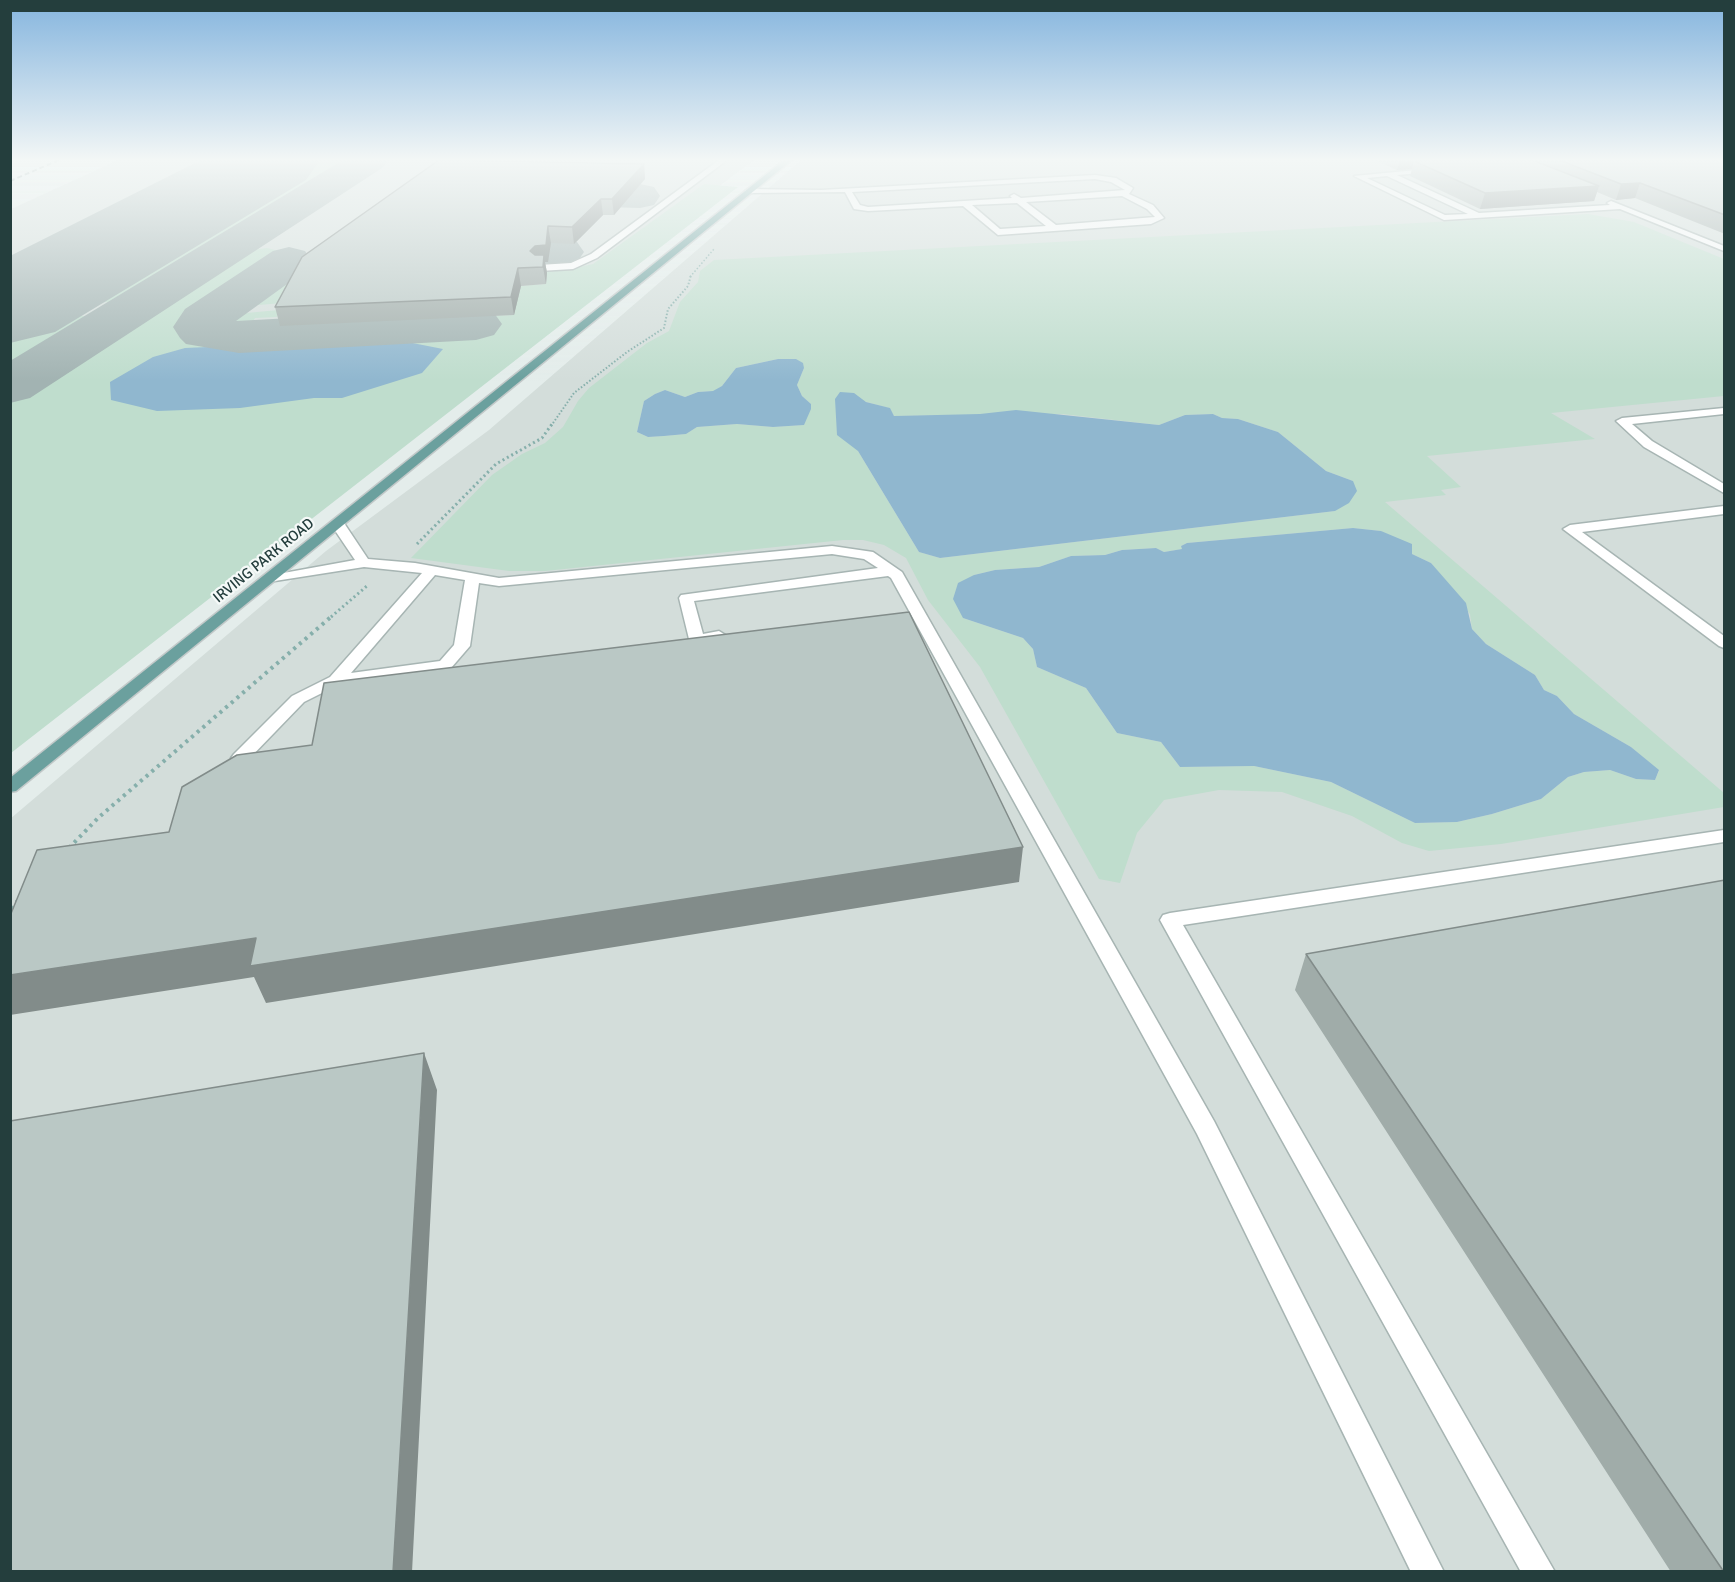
<!DOCTYPE html>
<html>
<head>
<meta charset="utf-8">
<style>
  body { margin:0 }
  #map { position:relative; width:1735px; height:1582px; overflow:hidden; background:#e4edeb; font-family:Signika,sans-serif }
  canvas { display:block }
  .frame { position:absolute; inset:0; border:12px solid #243e3d; pointer-events:none }
</style>
</head>
<body>
<div id="map">
<canvas width="1735" height="1582"></canvas>
<div class="frame"></div>
</div>
<script>
const context = document.querySelector('canvas').getContext('2d');
context.lineJoin = 'round';
function fill(path, color) { context.fillStyle = color; context.fill(path, 'evenodd'); }
const shape = rows => new Path2D(rows.map(r => 'M' + r).join(''));
function trace(path, color, width, dash) { context.strokeStyle = color; context.lineWidth = width; context.lineCap = dash ? 'butt' : 'round'; context.setLineDash(dash || []); context.stroke(path); }
function write(font, color, halo, rows, align = 'center') {
  context.font = font + ' Signika,sans-serif'; context.lineWidth = 4.5; context.setLineDash([]); context.textBaseline = 'middle'; context.strokeStyle = halo; context.fillStyle = color; for (const [text, x, y, turn = 0] of rows) {
    context.save(); context.translate(x, y); context.rotate((+turn || 0) * Math.PI / 180); context.textAlign = isNaN(turn) ? turn : align; if (halo) context.strokeText(text, 0, 0); context.fillText(text, 0, 0); context.restore();
  }
}
fill(shape([
  [118,160,754,160,11,720,11,209],
  [801,160,1724,160,1724,1571,11,1571,10,819,326,551,489,430]
]), '#d3ddda');
fill(shape([
  [226,160,241,160,11,282,11,270],
  [305,160,355,160,130,299,90,304,84,303,74,296,77,291],
  [704,184,738,187,11,753,11,398,212,268,245,251,267,248,283,252,279,258,198,313,183,332,189,337,207,340,303,341,488,329,492,316,514,315,520,286,546,284,547,269,575,268,593,264],
  [1588,214,1634,222,1724,259,1724,396,1551,413,1595,439,1427,456,1461,487,1441,490,1446,495,1385,502,1724,793,1724,807,1501,844,1429,851,1402,843,1352,816,1282,792,1219,790,1164,800,1137,833,1120,883,1099,879,980,667,928,600,906,558,884,545,863,540,843,540,545,571,509,571,411,558,492,475,522,454,545,443,563,427,578,401,589,388,647,343,669,331,680,302,698,282,700,271,714,260],
  [778,359,796,359,804,368,797,385,802,396,811,404,803,425,773,427,737,424,697,427,686,434,664,436,648,437,637,432,644,401,655,394,665,390,685,397,698,392,714,391,722,386,736,368],
  [859,400,889,408,894,416,1062,414,1159,425,1185,415,1213,414,1222,418,1238,419,1278,432,1326,471,1353,481,1335,511,940,558,919,552,858,451],
  [1353,528,1381,531,1412,554,1431,563,1470,614,1472,629,1486,644,1535,675,1544,690,1557,696,1574,714,1631,747,1659,771,1655,780,1636,779,1610,770,1584,772,1568,777,1541,799,1492,814,1457,822,1415,823,1331,782,1254,766,1180,767,1161,742,1117,733,1086,688,1037,667,1033,649,1023,638,963,618,974,575,995,570,1039,567,1071,556,1105,555,1122,550,1156,548,1164,552,1183,549,1181,546,1187,543],
  [316,280,282,303,259,305,244,302,266,284],
  [279,310,277,317,255,318,250,327,258,327,256,331,223,332,210,328,213,322,224,315],
  [75,315,90,317,92,323,11,374,11,330,34,320]
]), '#bfddcd');
fill(shape([
  [392,339,443,349,422,373,342,398,314,398,240,408,157,411,111,400,110,382,153,357,185,348],
  [778,359,796,359,803,363,804,368,797,385,802,396,811,404,811,409,804,425,773,427,737,424,697,427,686,434,664,436,648,437,637,432,644,401,655,394,665,390,685,397,698,392,713,391,722,386,736,368],
  [840,392,854,393,866,402,890,408,894,416,980,414,1016,410,1159,425,1185,415,1213,414,1222,418,1238,419,1278,432,1326,471,1353,481,1357,491,1349,503,1335,511,940,558,919,552,858,451,837,435,835,399],
  [1353,528,1381,531,1412,544,1412,554,1431,563,1466,603,1472,629,1486,644,1535,675,1544,690,1557,696,1574,714,1631,747,1659,770,1655,780,1636,779,1610,770,1584,772,1568,777,1541,799,1492,814,1457,822,1415,823,1331,782,1254,766,1180,767,1161,742,1117,733,1086,688,1037,667,1033,649,1023,638,963,618,953,599,958,583,974,575,995,570,1039,567,1071,556,1105,555,1122,550,1156,548,1164,552,1182,549,1181,546,1187,543]
]), '#90b7cf');
fill(shape([
  [343,160,388,160,382,168,30,398,10,403,10,361,343,160],
  [500,180,640,184,654,187,660,196,654,205,640,208,500,204,486,201,480,192,486,183,500,180],
  [419,234,561,238,577,242,584,252,577,262,561,266,419,262,403,258,396,248,403,238,419,234],
  [289,247,305,251,312,261,305,271,236,321,476,308,494,313,502,324,494,335,476,340,239,353,186,344,180,338,173,327,185,309,273,251,289,247]
]), '#a2b3b2');
fill(shape([
  [201,160,320,160,306,180,55,332,10,343,10,256,201,160]
]), '#a2b3b2');
const minor = shape([
  [719,160,727,160,597,258,573,269,539,271,535,268,539,265,571,263,591,254,719,160],
  [1437,168,1434,172,1397,175,1479,213,1610,205,1607,203,1611,201,1724,246,1724,251,1620,209,1444,220,1354,176,1437,168],
  [1387,176,1468,214,1445,215,1367,178,1387,176],
  [1095,175,1116,178,1133,188,1129,194,1153,205,1164,218,1151,224,998,235,963,206,868,211,854,209,845,192,749,193,745,191,749,189,821,190,1095,175],
  [1095,179,1111,182,1125,190,1021,198,1014,194,1010,196,1012,198,868,207,860,205,852,192,1095,179],
  [1122,196,1147,209,1155,217,1056,225,1026,202,1122,196],
  [1017,203,1046,226,1000,229,972,205,1017,203],
  [1724,408,1724,414,1632,424,1652,441,1724,484,1724,493,1644,447,1616,421,1622,418,1724,408],
  [1724,506,1724,514,1582,532,1724,636,1724,648,1719,646,1563,529,1570,525,1724,506],
  [337,519,342,520,368,559,415,563,499,578,832,546,873,552,902,572,1214,1121,1444,1572,1411,1572,1197,1134,891,578,888,576,694,601,703,634,719,631,727,636,724,639,697,644,689,639,679,598,681,595,878,568,864,559,832,554,499,586,479,583,470,646,451,668,340,684,304,702,246,762,234,762,231,758,234,754,292,696,330,677,422,573,364,567,262,583,260,580,267,576,355,560,330,523,337,519],
  [435,575,465,580,454,645,440,661,351,673,435,575],
  [1724,830,1724,842,1183,925,1555,1572,1521,1572,1160,920,1163,915,1170,913,1724,830]
]);
const major = shape([
  [784,160,792,160,16,791,10,792,10,778,784,160]
]);
trace(minor, '#a7b5b3', 3);
trace(major, '#c2c9c9', 3);
trace(shape([
  [690,277,714,249]
]), '#86afab', 1.5, [1.5, 2]);
trace(shape([
  [551,426,574,393,627,352,664,328,668,309,688,286,691,275]
]), '#86afab', 2, [1.5, 2]);
trace(shape([
  [417,544,496,464,542,438,552,424],
  [331,617,368,585]
]), '#86afab', 3, [2, 3]);
trace(shape([
  [69,848,98,818,332,616]
]), '#86afab', 4, [3, 4.5]);
trace(shape([
  [10,909,18,901]
]), '#86afab', 4.5, [4, 5]);
fill(minor, '#fff');
fill(major, '#6ba09e');
trace(shape([
  [10,181,59,160]
]), '#5f7978', 2, [5, 3]);
fill(shape([
  [1375,160,1725,160,1725,234,1635,198,1616,200,1597,192,1594,201,1480,209,1410,176,1412,169,1397,170],
  [644,164,645,179,614,215,603,215,574,244,551,243,548,262,545,262,547,273,546,284,521,286,514,315,280,326,275,307],
  [1306,954,1725,1572,1671,1572,1295,990]
]), '#a0aca9');
fill(shape([
  [1400,160,1499,160,1414,161,1412,169,1397,170],
  [644,164,645,179,614,215,612,199],
  [1640,183,1635,198,1616,200,1621,184],
  [1599,186,1594,201,1480,209,1485,193],
  [601,199,603,215,574,244,572,227],
  [548,226,551,243,548,262,545,262,547,273,546,284,543,267,538,263,533,268,530,251],
  [518,268,521,286,514,315,511,297],
  [1023,847,1019,882,266,1003,254,977,10,1015,10,975,256,938],
  [424,1053,437,1090,412,1572,393,1572]
]), '#828c8a');
const building = shape([
  [439,160,644,164,612,199,601,199,572,227,548,226,546,245,535,246,530,251,535,255,544,255,543,267,518,268,511,297,275,307,302,257,439,160],
  [1434,160,1532,160,1599,186,1485,193,1414,161,1434,160],
  [1559,160,1725,160,1725,215,1640,183,1621,184,1559,160],
  [909,612,1023,847,250,966,256,938,10,975,10,916,37,850,169,832,182,787,237,755,312,745,324,683,909,612],
  [1725,880,1725,1572,1724,1572,1306,954,1725,880],
  [424,1053,393,1572,10,1572,10,1121,424,1053]
]);
fill(building, '#bac8c5');
trace(building, '#828c8a', 1.5);
const sky = context.createLinearGradient(0, 0, 0, 381);
sky.addColorStop(0, '#85b5de');
sky.addColorStop(0.42, '#f3f7f6');
sky.addColorStop(1, '#f3f7f600');
context.fillStyle = sky;
context.fillRect(0, 0, 1735, 381);
write('15px', '#243e3d', '#f5f9f8', [
  ["IRVING PARK ROAD",264,561,-39]
]);
</script>
</body>
</html>
